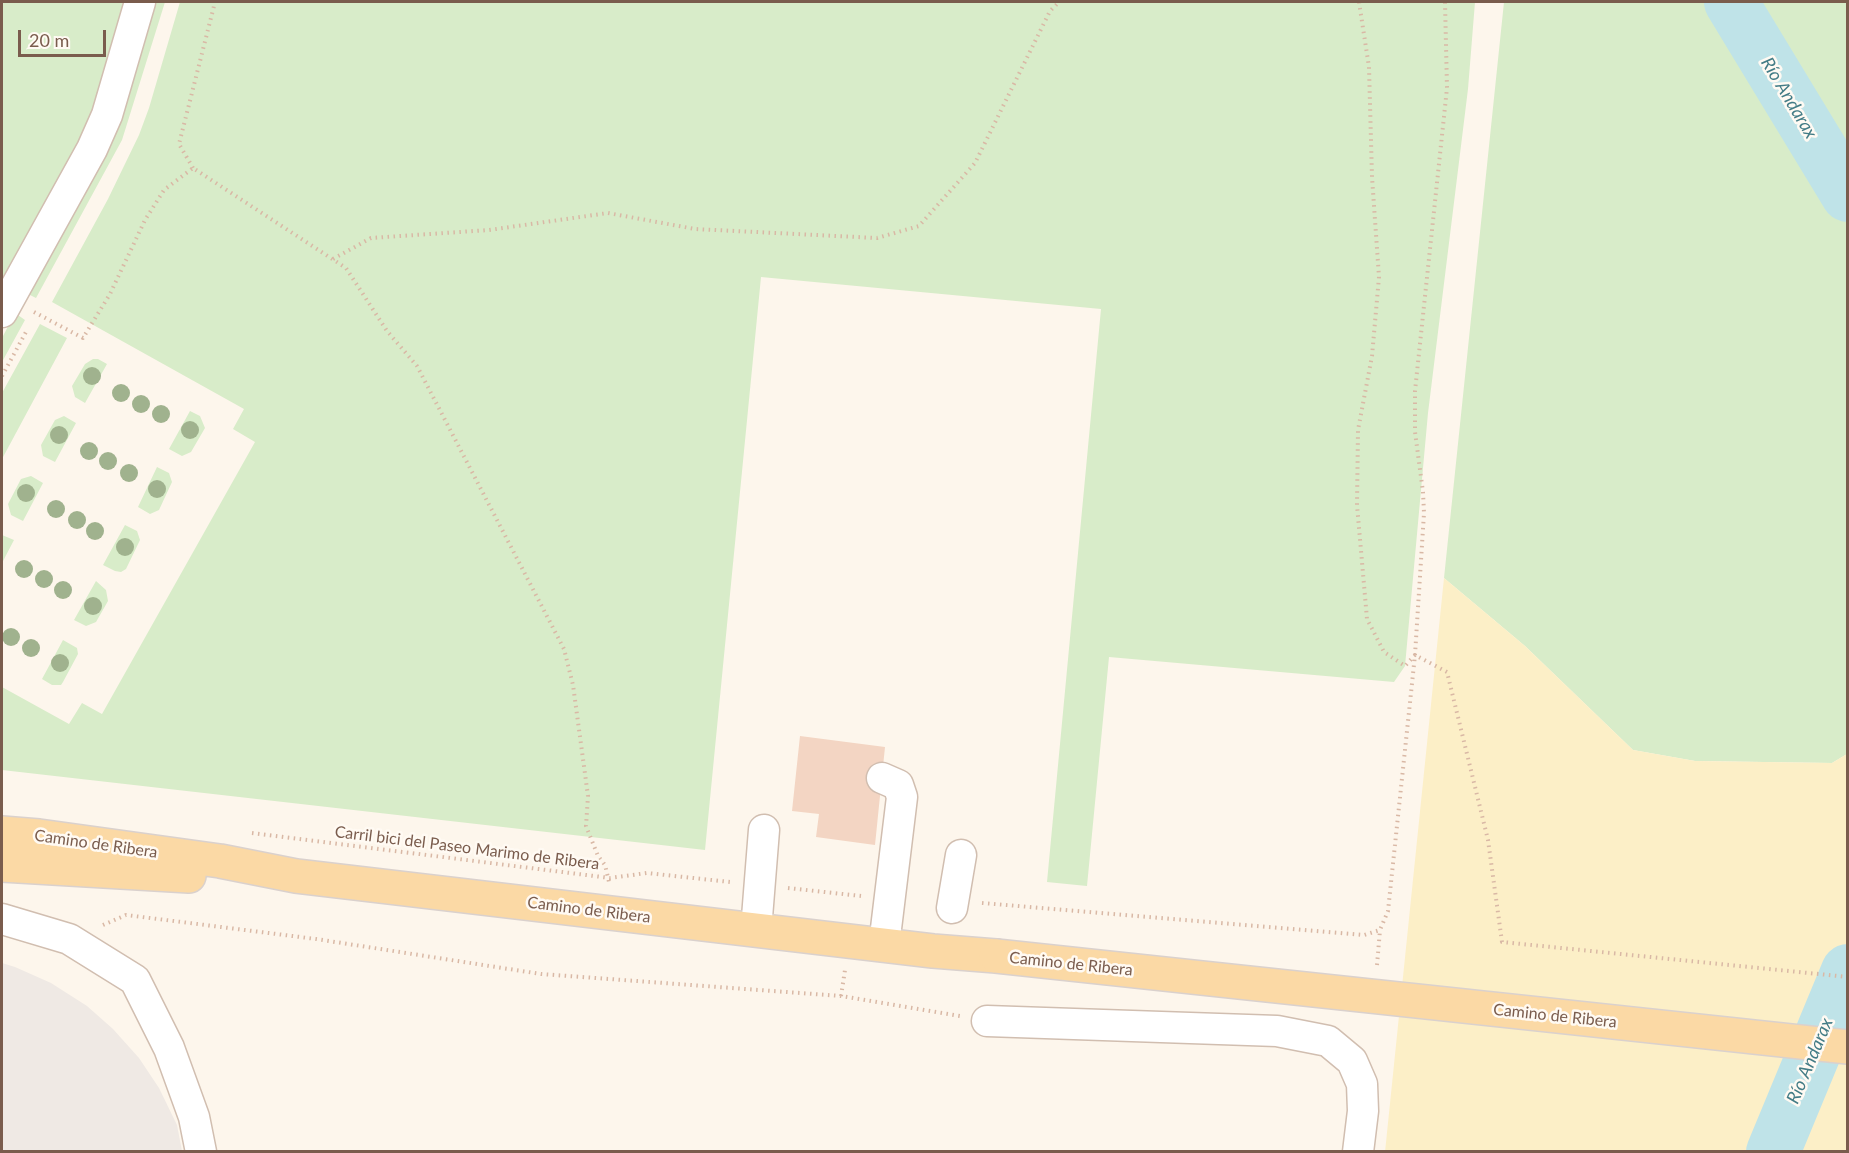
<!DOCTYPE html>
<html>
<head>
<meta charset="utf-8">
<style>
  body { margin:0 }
  #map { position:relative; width:1849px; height:1153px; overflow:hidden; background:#fdf6ec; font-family:Lato,sans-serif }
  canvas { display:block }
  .frame { position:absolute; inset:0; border:3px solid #7a5c4d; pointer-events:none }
  .scale { position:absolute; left:18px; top:30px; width:88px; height:27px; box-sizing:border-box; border:3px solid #7a5c4d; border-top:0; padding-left:8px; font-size:18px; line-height:21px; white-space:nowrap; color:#7a5c4d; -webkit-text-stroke:4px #fffaf3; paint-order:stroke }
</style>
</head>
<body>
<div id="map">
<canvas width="1849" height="1153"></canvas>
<div class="frame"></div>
<div class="scale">20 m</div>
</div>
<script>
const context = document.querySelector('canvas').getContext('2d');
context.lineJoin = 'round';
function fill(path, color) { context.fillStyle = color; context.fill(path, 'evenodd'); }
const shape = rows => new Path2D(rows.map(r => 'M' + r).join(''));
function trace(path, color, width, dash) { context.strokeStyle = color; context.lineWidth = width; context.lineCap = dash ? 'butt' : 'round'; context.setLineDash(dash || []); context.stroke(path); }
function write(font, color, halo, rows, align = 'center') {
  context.font = font + ' Lato,sans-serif'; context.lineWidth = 5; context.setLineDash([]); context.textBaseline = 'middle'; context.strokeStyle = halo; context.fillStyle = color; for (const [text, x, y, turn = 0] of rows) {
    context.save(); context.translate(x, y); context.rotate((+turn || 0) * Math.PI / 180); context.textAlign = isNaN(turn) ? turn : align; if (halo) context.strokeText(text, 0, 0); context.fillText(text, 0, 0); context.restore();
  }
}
fill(shape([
  [2,963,15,967,51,983,87,1006,113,1029,139,1058,159,1088,177,1125,182,1151,2,1151]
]), '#efe9e4');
fill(shape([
  [2,2,127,2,90,120,2,287],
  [153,2,165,2,122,140,36,298,26,293],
  [180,2,1475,2,1468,89,1428,413,1405,666,1394,682,1109,657,1087,886,1047,882,1101,309,761,277,705,850,2,770,2,687,69,724,82,703,102,714,255,442,233,429,244,409,52,302,108,199,139,135,149,108],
  [1504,2,1847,2,1847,754,1832,763,1695,761,1633,750,1525,646,1444,578],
  [15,313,25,320,2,362,2,338],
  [40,324,67,338,2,459,2,393],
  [93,359,98,359,107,364,85,403,75,397,72,386,85,364],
  [190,411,200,416,205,428,191,452,182,456,169,449],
  [64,416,76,423,55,462,43,456,41,445,55,420],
  [157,467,169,473,172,482,159,510,150,514,138,507],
  [31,476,43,483,23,521,11,515,8,504,21,479],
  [125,525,137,531,140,540,126,569,121,572,115,571,103,565],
  [2,535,14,540,2,563],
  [96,581,106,590,108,601,96,622,86,626,74,620],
  [63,640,77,648,78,654,63,682,61,685,52,685,42,679]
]), '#d8ecc9');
fill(shape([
  [1444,578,1525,646,1633,750,1695,761,1832,763,1847,754,1847,1151,1385,1152]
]), '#fcefc7');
trace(shape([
  [1731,2,1848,195],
  [1773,1152,1848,971]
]), '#bfe3e8', 54);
fill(shape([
  [800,736,885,747,875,845,816,837,819,814,792,811]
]), '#f3d5c3');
const minor = shape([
  [2,312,92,149,107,115,140,2],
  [882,778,898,785,902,797,884,945],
  [952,908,961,855],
  [2,919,69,939,135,980,169,1048,194,1117,201,1152],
  [756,930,764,830],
  [987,1021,1277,1031,1328,1041,1352,1061,1362,1084,1363,1111,1358,1152]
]);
const major = shape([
  [2,833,39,836,220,861,296,876,933,951,996,956],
  [2,865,189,876]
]);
trace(minor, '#d1beb0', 33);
trace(major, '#dad1cd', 36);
trace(shape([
  [1359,2,1369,67,1372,177,1379,277,1372,356,1358,430,1357,505,1367,619,1384,652,1405,666,1415,655,1447,672,1488,840,1502,942,1848,977],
  [193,168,179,144,215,2],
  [333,259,371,238,489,230,608,213,695,229,877,238,919,226,975,163,1050,11,1059,2],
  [34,312,83,338,110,294,145,220,164,190,193,168,346,268,387,331,417,366,564,649,573,685,588,796,586,826,598,856,605,865,609,882],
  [2,376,26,332],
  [252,833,610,878,647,873,730,882],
  [788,888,861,896],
  [982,903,1364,935,1380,930,1388,911,1415,655,1424,513,1423,492,1415,432,1415,391,1447,88,1445,2],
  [103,925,126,915,316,939,541,974,841,996,960,1016],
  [1377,965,1380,930],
  [841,996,845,970]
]), '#d9b8a5', 4, [1.5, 4.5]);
trace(minor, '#fff', 30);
trace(major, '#fbd9a5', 33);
const majorBridge = shape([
  [996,956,1848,1047]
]);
trace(majorBridge, '#dad1cd', 36, []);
trace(majorBridge, '#fbd9a5', 33);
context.fillStyle = '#a0b28e';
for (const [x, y] of [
  [92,376],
  [121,393],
  [141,404],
  [161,414],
  [190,430],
  [59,435],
  [89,451],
  [108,461],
  [129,473],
  [157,489],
  [26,493],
  [56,509],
  [77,520],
  [95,531],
  [125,547],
  [24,569],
  [44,579],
  [63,590],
  [93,606],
  [11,637],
  [31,648],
  [60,663]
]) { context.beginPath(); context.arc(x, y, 9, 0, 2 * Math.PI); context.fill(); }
write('16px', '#7a5c4d', '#fffaf3', [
  ["Camino de Ribera",96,844,8],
  ["Carril bici del Paseo Marimo de Ribera",467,848,7],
  ["Camino de Ribera",589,910,7],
  ["Camino de Ribera",1071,964,6],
  ["Camino de Ribera",1555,1016,6]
]);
write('italic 18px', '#437c86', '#fffaf3', [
  ["Río Andarax",1789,98,59],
  ["Río Andarax",1810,1061,-67]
]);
</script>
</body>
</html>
